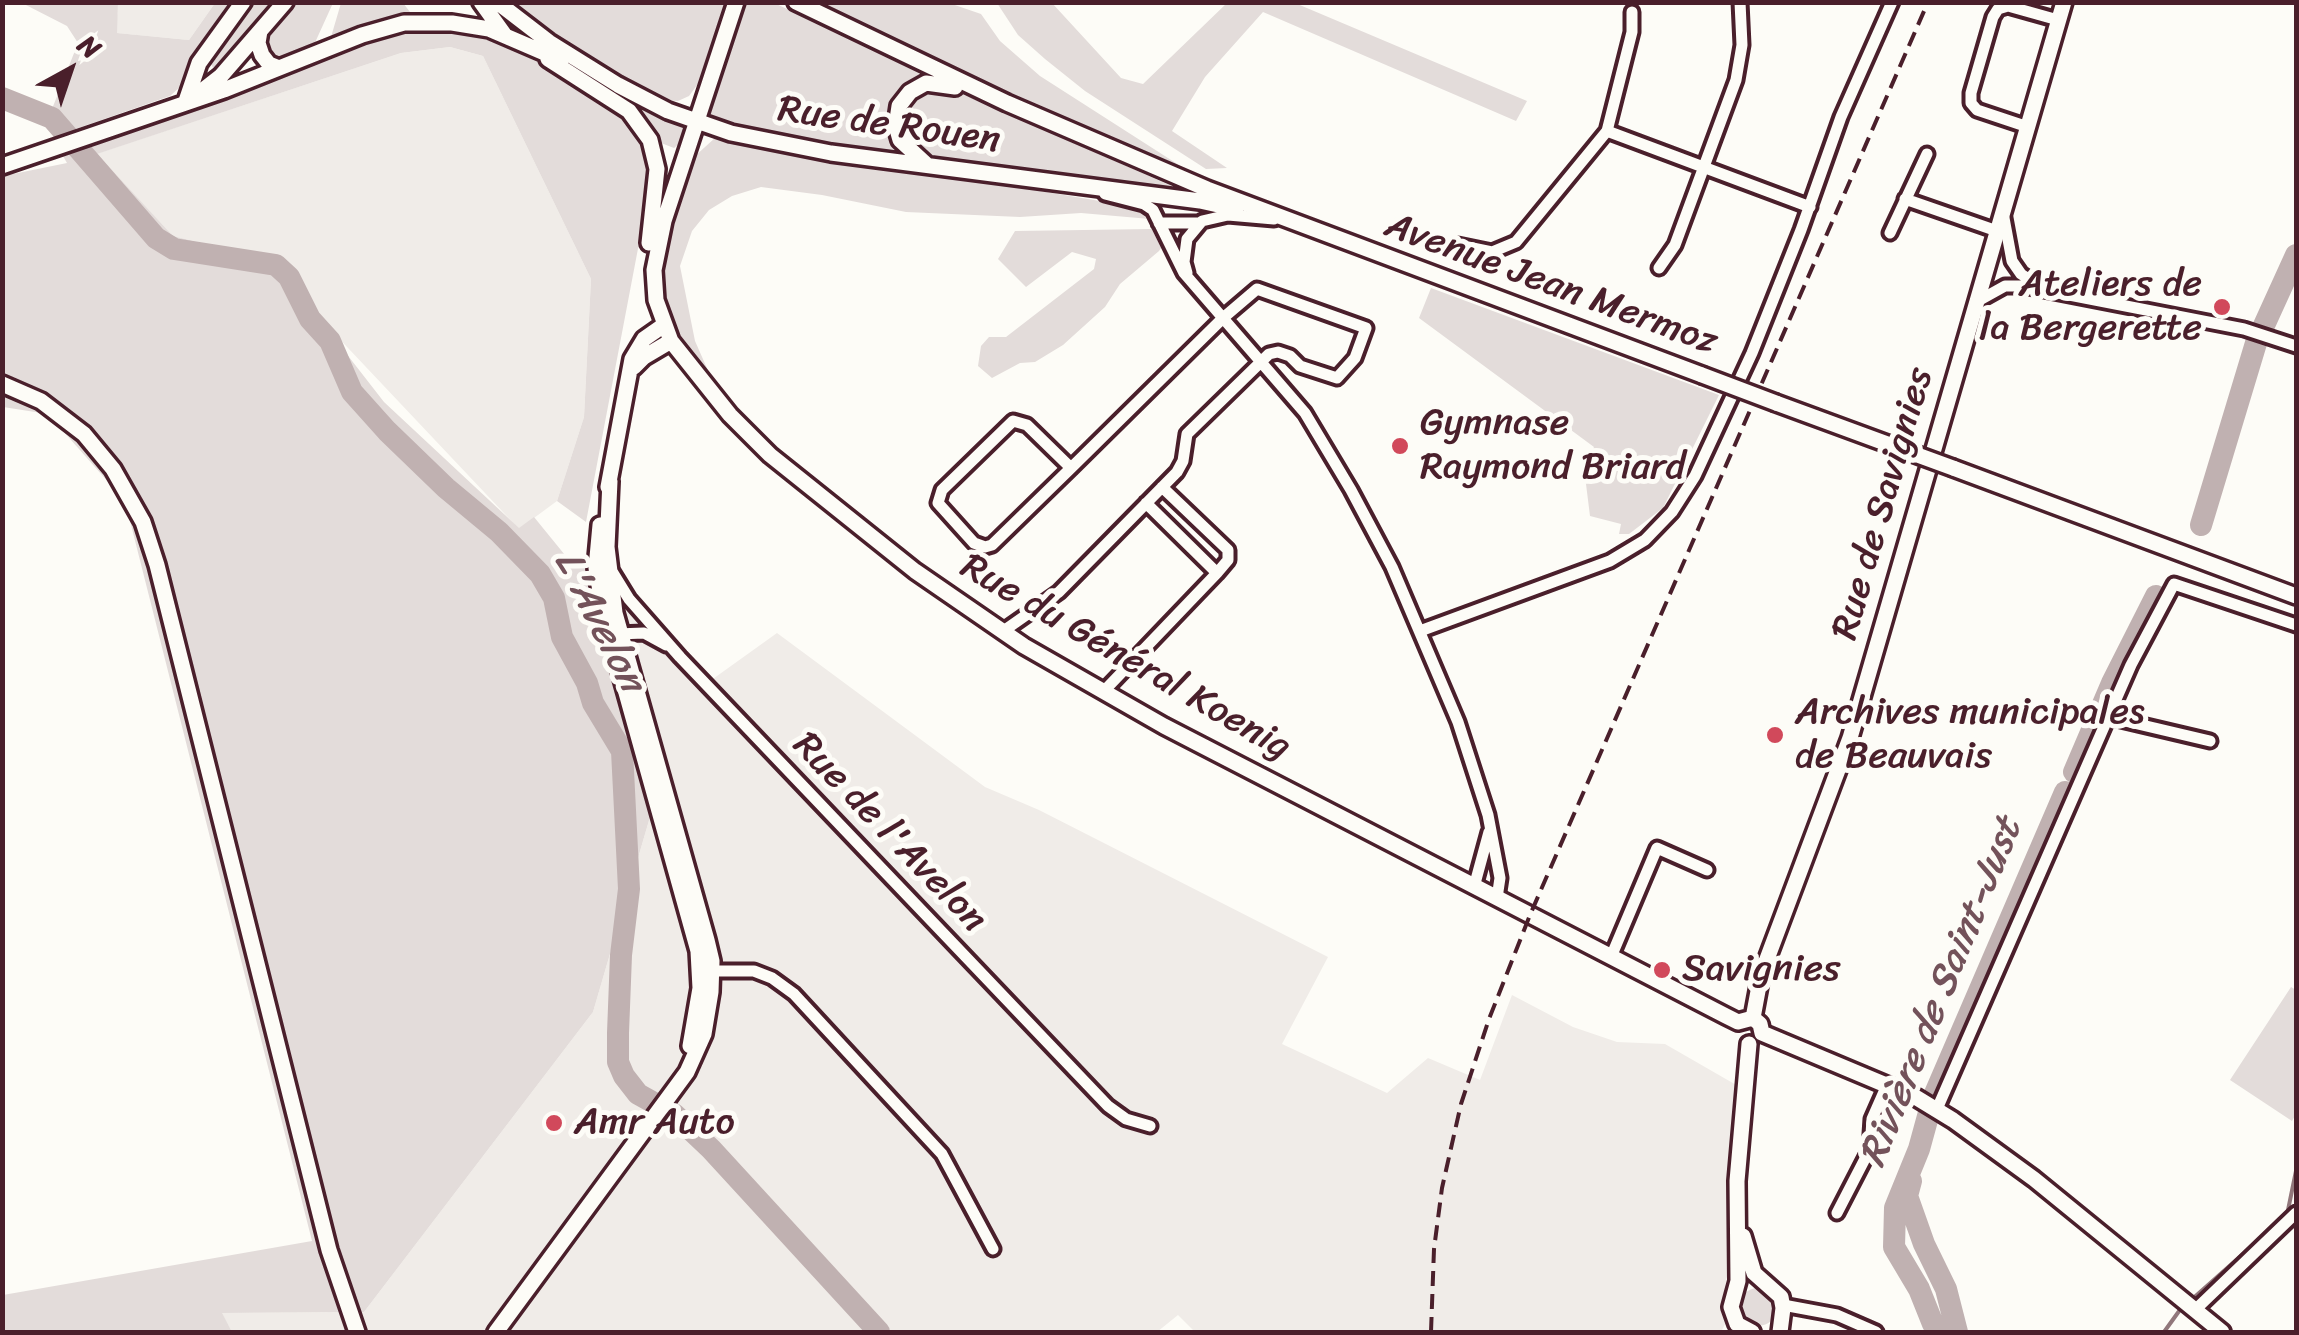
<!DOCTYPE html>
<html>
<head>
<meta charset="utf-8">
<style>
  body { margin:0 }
  #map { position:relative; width:2299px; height:1335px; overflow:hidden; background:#fdfcf7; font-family:Sriracha,sans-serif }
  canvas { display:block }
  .frame { position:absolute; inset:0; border:5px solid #4a1f2b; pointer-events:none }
  .north { position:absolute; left:20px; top:20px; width:100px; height:100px; -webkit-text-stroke:8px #fdfcf7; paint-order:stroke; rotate:40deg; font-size:28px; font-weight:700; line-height:40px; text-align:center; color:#4a1f2b }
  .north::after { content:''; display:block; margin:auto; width:35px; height:45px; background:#4a1f2b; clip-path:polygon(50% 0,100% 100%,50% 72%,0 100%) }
</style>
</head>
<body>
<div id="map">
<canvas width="2299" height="1335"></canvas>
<div class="frame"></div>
<div class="north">N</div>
</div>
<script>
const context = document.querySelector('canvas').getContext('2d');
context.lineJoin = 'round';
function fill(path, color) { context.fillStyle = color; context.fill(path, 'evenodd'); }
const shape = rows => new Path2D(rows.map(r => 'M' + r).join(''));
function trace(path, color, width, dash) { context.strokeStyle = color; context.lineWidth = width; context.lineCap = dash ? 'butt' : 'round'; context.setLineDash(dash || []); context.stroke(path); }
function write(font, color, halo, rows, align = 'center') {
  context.font = font + ' Sriracha,sans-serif'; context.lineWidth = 10; context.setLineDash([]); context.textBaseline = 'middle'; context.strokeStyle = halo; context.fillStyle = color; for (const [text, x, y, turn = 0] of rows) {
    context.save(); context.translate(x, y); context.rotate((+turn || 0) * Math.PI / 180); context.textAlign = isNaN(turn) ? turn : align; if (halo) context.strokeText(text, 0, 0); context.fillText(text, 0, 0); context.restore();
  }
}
fill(shape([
  [118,3,215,3,189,40,116,33],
  [450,47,483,56,591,279,584,417,557,501,519,529,314,312,288,264,173,236,96,154,401,53],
  [587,564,710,681,777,633,985,787,1039,810,1328,957,1282,1044,1387,1093,1428,1058,1480,1080,1512,995,1573,1027,1617,1042,1665,1044,1738,1086,1728,1271,1722,1303,1725,1324,1721,1332,1195,1332,1178,1315,1157,1332,232,1332,221,1313,364,1312,593,1012,650,817]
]), '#f0ece8');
fill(shape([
  [22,3,118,3,117,33,189,40,215,3,229,3,193,53,180,87,170,96,70,131,52,109,78,43,67,26],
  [249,3,277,3,216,71,208,61],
  [293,3,333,3,313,47,287,59,278,59,269,54,264,38],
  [341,3,403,3,414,17,337,38,331,37],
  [505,3,726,3,706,73,689,96,678,101,660,100,573,54],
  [740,3,774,3,931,75,913,82,896,141,904,155,772,134,706,117],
  [812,3,949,3,981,14,1000,41,1040,76,1182,167,1171,168],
  [997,3,1052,3,1121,78,1143,84,1227,3,1295,3,1527,101,1516,121,1263,12,1205,77,1172,131,1227,168,1206,169,1085,91,1045,59,1018,35],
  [448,29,499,39,619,110,646,148,650,167,648,196,586,522,557,501,584,417,591,279,483,56,450,47,401,53,97,154,173,236,288,264,314,312,384,402,519,528,534,517,569,560,587,564,650,817,593,1012,364,1312,222,1313,232,1332,3,1332,3,1295,312,1241,125,501,48,414,3,407,3,176,67,163,63,156,386,35],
  [935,88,960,93,1174,187,1169,190,931,158,905,135,903,121,905,109,912,100,924,90],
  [644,107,691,128,685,139,674,148,661,143,641,114,639,110],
  [716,137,1142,208,1150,219,1081,213,1020,217,906,212,822,195,761,187,732,196,709,210,692,231,680,266,695,341,717,391,677,334,665,303,661,261,676,202,694,157],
  [1152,229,1161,248,1159,251,1120,284,1105,307,1063,345,1035,362,1020,363,992,378,978,366,981,346,989,337,1006,337,1094,269,1096,259,1072,252,1026,287,998,259,1015,231],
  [1431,288,1719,395,1663,508,1629,534,1619,534,1621,524,1590,516,1584,468,1594,447,1419,318],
  [2291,987,2296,990,2296,1114,2292,1121,2230,1080],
  '1739 1307a19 19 0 1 1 38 0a19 19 0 1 1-38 0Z'
]), '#e3dcda');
trace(shape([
  [2190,1301,2287,1215,2296,1171],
  [2164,1332,2182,1307]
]), '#91777b', 4);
trace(shape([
  [2,98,52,118,156,238,174,249,276,265,289,277,310,319,330,341,352,392,387,431,446,488,499,532,540,574,554,598,562,637,587,683,593,703,622,751,629,889,621,955,618,1033,618,1062,624,1076,638,1094,674,1114,711,1149,879,1332],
  [2201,525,2256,343,2296,255],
  [2074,772,2112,683,2156,596],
  [1911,1181,1907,1196,1924,1244,1946,1289,1957,1332],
  [1942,1332,1933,1324,1919,1289,1894,1247,1895,1208,1919,1149,1933,1098,2065,792]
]), '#c0b1b1', 22);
const street = shape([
  [2028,127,1977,110,1971,103,1971,93,1993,17,1998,9,2008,6,2058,20],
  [1607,131,1810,207],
  [1105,194,1144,204,1153,210,1184,273,1305,413,1351,490,1392,567,1458,722,1488,815,1500,878,1497,898],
  [1905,199,1997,231],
  [2004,218,2012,261,2021,274,2039,286],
  [1159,223,1198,223],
  [1890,233,1927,154],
  [1458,245,1492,252,1516,242,1607,131,1632,32,1632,12],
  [1659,268,1675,245,1736,80,1742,45,1740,2],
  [1187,273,1184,262,1187,239,1202,221,1228,215,1274,219],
  [1978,301,2005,286,2023,286,2244,329,2296,346],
  [1146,503,1217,573,1228,560,1228,550,1162,487],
  [613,573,629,599,680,657,1108,1106,1126,1119,1150,1126],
  [1420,631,1610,561,1645,540,1672,512,1695,476,1752,353,1801,230,1841,117,1892,2],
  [1002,632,1059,592,1177,472,1183,461,1187,434,1269,354,1278,352,1290,356,1300,366,1337,378,1355,358,1366,328,1257,289,1223,318,1071,468,992,545,985,547,974,543,938,503,942,490,1013,421,1027,425,1071,468],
  [617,634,644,633,666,645],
  [1103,692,1217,573],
  [2108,717,2210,741],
  [1474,887,1489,832],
  [1611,957,1657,848,1707,870],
  [705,971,754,971,772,978,794,994,942,1154,993,1249],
  [1937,1109,2131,665,2174,584,2296,625],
  [1837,1213,1870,1149,1872,1119,1887,1085],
  [1783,1305,1837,1315,1876,1332],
  [2195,1310,2296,1213]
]);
const secondary = shape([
  [481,2,504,34],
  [497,2,549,42,618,85,668,111,731,133,831,153,1200,201,1236,209],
  [736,2,664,221,654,270,656,300,671,341,730,415,770,455,915,571,1024,646,1164,726,1726,1016,1738,1022,1753,1018],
  [796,2,1007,103,1207,189,1702,375],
  [260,31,258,43,262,55,269,64,279,68],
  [548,59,629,111,650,140,657,169,649,243],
  [198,94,221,76,285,2],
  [186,101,199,63,243,2],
  [926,164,900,140,896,126,899,106,910,92,926,83,955,87],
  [2,166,224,90,362,35,404,23,452,23,489,29,561,60],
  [634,367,644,357,671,341],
  [2,384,41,401,84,434,113,469,143,522,157,565,329,1250,357,1332],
  [1776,403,1912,453],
  [1953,468,2296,596],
  [608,487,632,359,644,339,664,325],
  [600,525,596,568,604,614,698,951,700,988,690,1046],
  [1753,1018,1761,975,1850,738,2064,2],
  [1753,1018,1760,1024,1762,1033,1917,1098,1953,1120,2034,1179,2222,1332],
  [1749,1044,1737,1181,1738,1281,1731,1307,1737,1324,1752,1332],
  [1743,1236,1754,1273,1781,1297,1783,1308,1780,1332],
  [496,1332,687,1072,704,1034,711,992,712,961,707,940,615,613,607,547,610,481]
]);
trace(street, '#4a1f2b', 19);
trace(secondary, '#4a1f2b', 22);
trace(street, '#fdfcf7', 11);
trace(secondary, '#fdfcf7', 15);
trace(shape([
  [1431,1332,1434,1249,1442,1188,1461,1104,1489,1019,1530,915,1928,2]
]), '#4a1f2b', 4, [15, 8]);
const secondaryBridge = shape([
  [1702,375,1776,403],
  [1912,453,1953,468]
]);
trace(secondaryBridge, '#4a1f2b', 22, []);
trace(secondaryBridge, '#fdfcf7', 15);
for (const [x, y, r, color] of [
  [2222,307,10,"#d1495b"],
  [1400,446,10,"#d1495b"],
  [1775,735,10,"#d1495b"],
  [1662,970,10,"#d1495b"],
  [554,1123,10,"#d1495b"]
]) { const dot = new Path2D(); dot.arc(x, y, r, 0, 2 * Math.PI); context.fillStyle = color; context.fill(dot); trace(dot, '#fdfcf7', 4); }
write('38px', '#4a1f2b', '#fdfcf7', [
  ["Rue de Rouen",889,126,8],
  ["Avenue Jean Mermoz",1551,285,20],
  ["Rue de Savignies",1884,504,-74],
  ["Rue du Général Koenig",1125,658,30],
  ["Rue de l'Avelon",889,833,46]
]);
write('38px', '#4a1f2b', '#fdfcf7', [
  ["Ateliers de",2202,285,"right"],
  ["la Bergerette",2202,329,"right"],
  ["Gymnase",1420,424],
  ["Raymond Briard",1420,468],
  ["Archives municipales",1795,713],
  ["de Beauvais",1795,757],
  ["Savignies",1682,970],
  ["Amr Auto",574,1123]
], 'left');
write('italic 40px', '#73525a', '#fdfcf7', [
  ["L'Avelon",598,622,63],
  ["Rivière de Saint-Just",1942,993,-68]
]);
</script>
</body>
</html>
